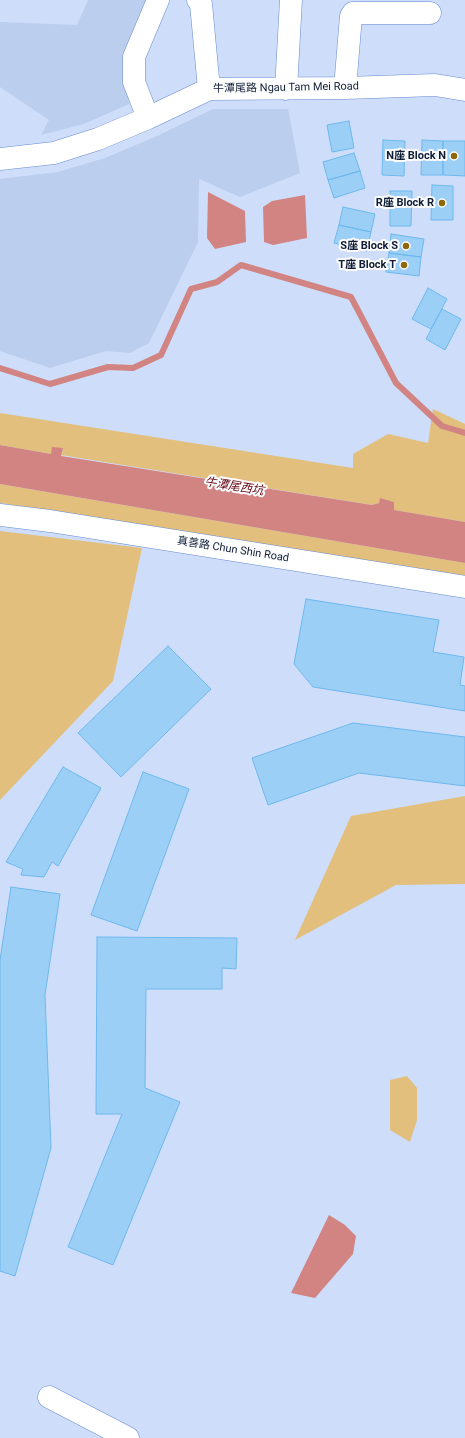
<!DOCTYPE html>
<html>
<head>
<meta charset="utf-8">
<style>
  body { margin:0 }
  canvas { display:block; background:#cdddfa }
</style>
</head>
<body>
<canvas width="465" height="1438"></canvas>
<script>
const context = document.querySelector('canvas').getContext('2d');
context.lineJoin = 'round';
function fill(path, color) { context.fillStyle = color; context.fill(path, 'evenodd'); }
const shape = rows => new Path2D(rows.map(r => 'M' + r).join(''));
function trace(path, color, width, dash) { context.strokeStyle = color; context.lineWidth = width; context.lineCap = dash ? 'butt' : 'round'; context.setLineDash(dash || []); context.stroke(path); }
function write(font, color, halo, rows, align = 'center') {
  context.font = font + ' Roboto,"Noto Sans TC",sans-serif'; context.lineWidth = 4; context.setLineDash([]); context.textBaseline = 'middle'; context.strokeStyle = halo; context.fillStyle = color; for (const [text, x, y, turn = 0] of rows) {
    context.save(); context.translate(x, y); context.rotate((+turn || 0) * Math.PI / 180); context.textAlign = isNaN(turn) ? turn : align; if (halo) context.strokeText(text, 0, 0); context.fillText(text, 0, 0); context.restore();
  }
}
fill(shape([
  [88,0,151,0,123,57,129,104,84,124,41,135,49,120,0,87,0,22,77,25],
  [213,109,288,109,300,173,240,197,199,179,198,242,149,343,130,353,106,351,50,368,0,351,0,179,58,172,105,158,157,136]
]), '#bcceed');
fill(shape([
  [433,409,465,424,465,522,393,510,394,502,380,499,379,503,372,505,61,455,63,449,51,454,0,445,0,413,353,468,353,454,388,434,428,443],
  [0,484,465,563,465,580,0,503],
  [0,531,142,548,113,681,0,800],
  [465,796,465,884,396,885,295,940,351,816],
  [407,1076,417,1088,417,1120,410,1142,390,1130,390,1080]
]), '#e3bf7e');
fill(shape([
  [208,192,245,211,246,242,215,249,207,238],
  [305,195,307,238,273,245,264,242,263,207,272,201],
  [0,445,51,454,52,447,63,448,61,456,372,505,379,503,380,498,394,502,394,510,465,522,465,563,0,484],
  [329,1215,345,1225,356,1236,353,1254,315,1298,291,1293]
]), '#d18482');
trace(shape([
  [0,368,50,384,108,367,133,368,161,355,191,289,217,282,241,265,351,297,396,383,442,426,465,433]
]), '#d18482', 6);
const building = shape([
  [349,121,354,148,332,152,327,125,349,121],
  [383,140,405,141,404,176,382,175,383,140],
  [422,140,443,141,443,175,421,175,422,140],
  [443,141,465,141,465,176,443,175,443,141],
  [354,153,360,171,328,180,323,162,354,153],
  [360,171,365,188,334,198,328,180,360,171],
  [432,185,453,186,453,220,431,220,432,185],
  [390,191,412,191,411,226,390,226,390,191],
  [343,207,375,214,371,232,339,225,343,207],
  [339,225,371,232,367,251,334,243,339,225],
  [391,234,424,239,421,257,389,253,391,234],
  [389,253,421,257,419,276,386,272,389,253],
  [428,288,447,299,431,329,412,319,428,288],
  [442,309,461,319,445,350,426,339,442,309],
  [306,599,439,620,433,652,464,657,460,685,465,686,465,711,313,687,294,664,306,599],
  [168,646,211,689,121,777,78,733,168,646],
  [353,723,465,737,465,786,359,773,268,805,252,758,353,723],
  [63,767,101,788,58,866,52,862,44,877,21,875,23,869,6,862,63,767],
  [143,772,189,789,137,931,91,915,143,772],
  [11,887,60,894,45,995,51,1148,15,1276,0,1271,0,960,11,887],
  [97,937,237,938,236,969,222,968,222,989,146,989,145,1088,180,1102,113,1265,68,1247,122,1114,96,1114,97,937]
]);
fill(building, '#9ccff6');
trace(building, '#6eb8ee', 1);
const minor = shape([
  [198,0,201,4,209,89],
  [345,88,351,16,353,13,430,13],
  [286,89,291,0],
  [148,118,134,82,134,57,158,0],
  [0,159,54,153,98,139,148,118,209,89,345,88,435,85,465,90],
  [0,515,50,521,465,587],
  [49,1397,128,1438]
]);
trace(minor, '#678cce', 23);
trace(minor, '#fff', 22);
for (const [x, y, r, color] of [
  [454,156,4,"#8e670b"],
  [442,203,4,"#8e670b"],
  [406,246,4,"#8e670b"],
  [404,265,4,"#8e670b"]
]) { const dot = new Path2D(); dot.arc(x, y, r, 0, 2 * Math.PI); context.fillStyle = color; context.fill(dot); trace(dot, '#fdfdfd', 1.5); }
write('11px', '#0f1d37', '#fdfdfd', [
  ["牛潭尾路 Ngau Tam Mei Road",286,88,-1],
  ["真善路 Chun Shin Road",233,550,9]
]);
write('bold 11px', '#0f1d37', '#fdfdfd', [
  ["N座 Block N",446,156],
  ["R座 Block R",434,203],
  ["S座 Block S",398,246],
  ["T座 Block T",396,265]
], 'right');
write('italic 12px', '#660715', '#fdfdfd', [
  ["牛潭尾西坑",234,487,9]
]);
</script>
</body>
</html>
